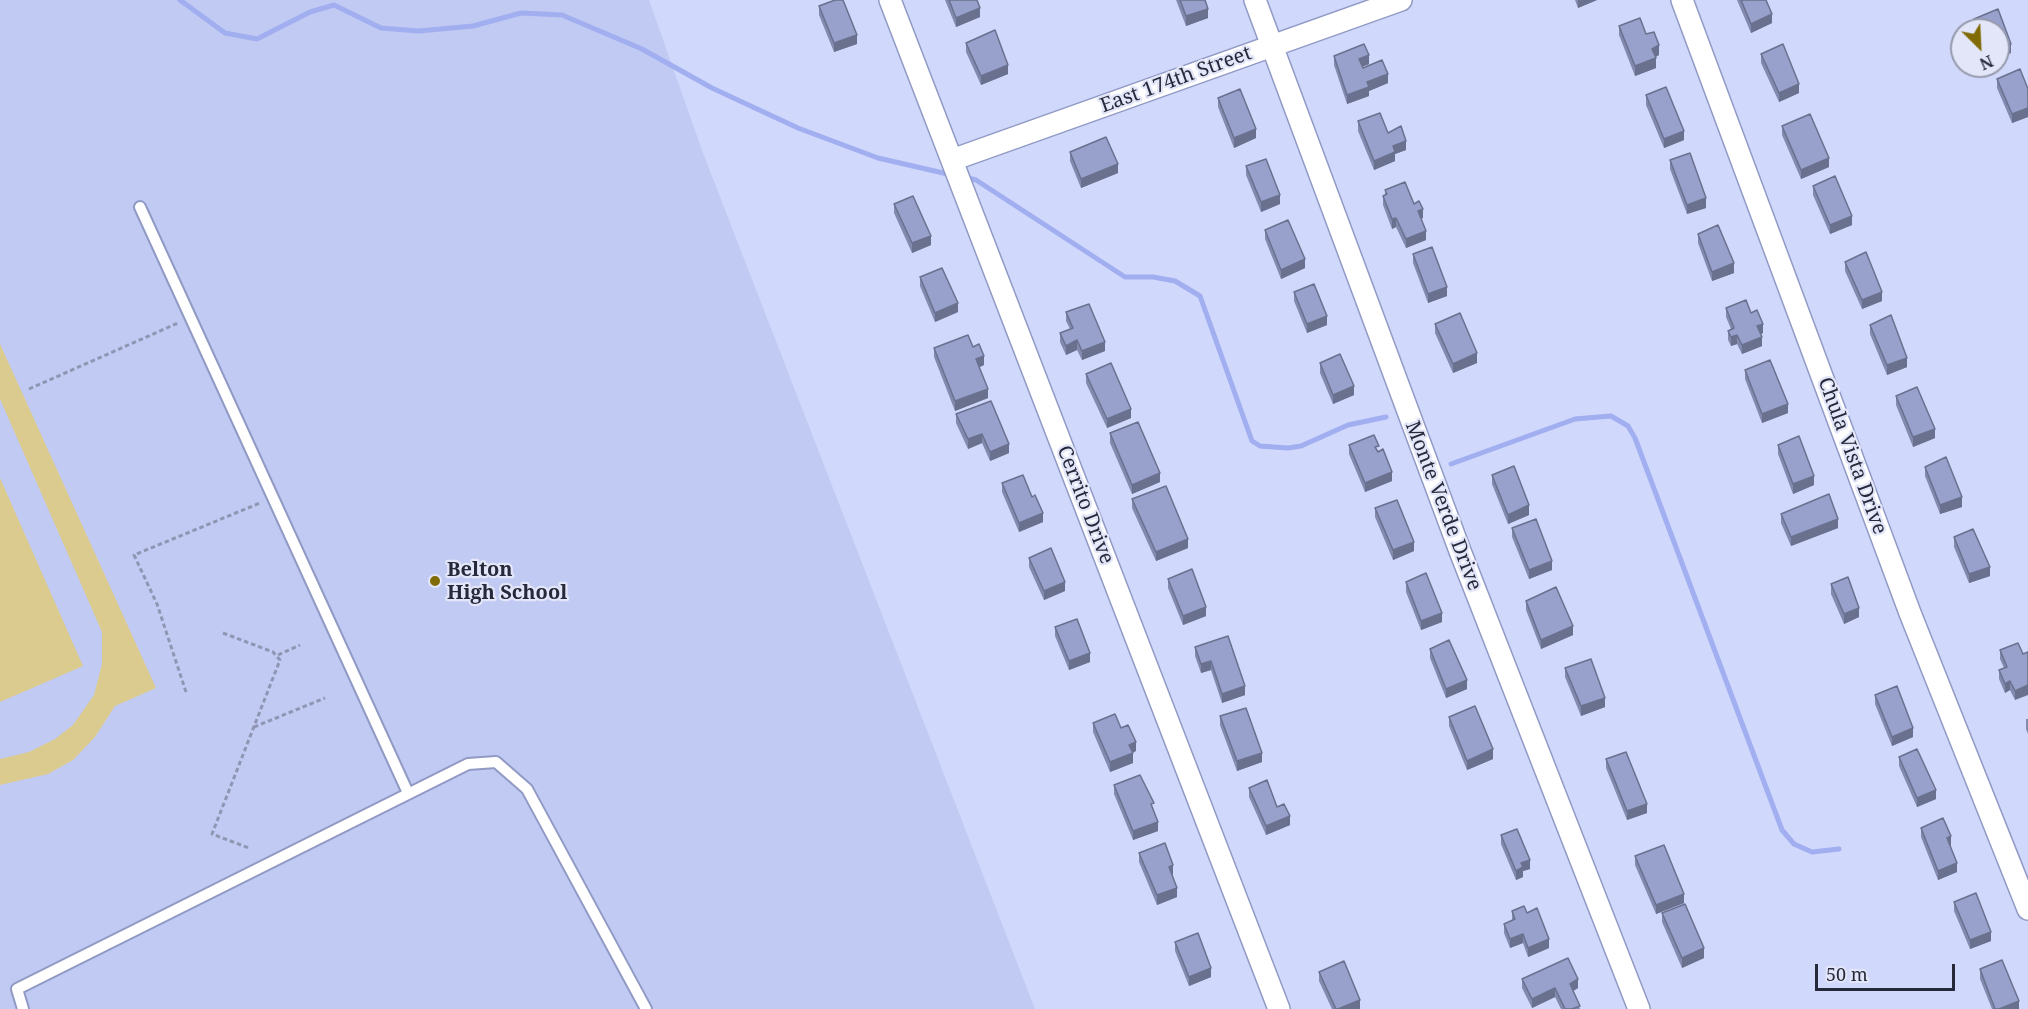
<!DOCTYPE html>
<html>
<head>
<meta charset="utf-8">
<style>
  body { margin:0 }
  #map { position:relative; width:2028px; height:1009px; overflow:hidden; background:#d0d8fc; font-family:"Noto Serif",serif }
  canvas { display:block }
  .north { position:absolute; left:1950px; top:18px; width:60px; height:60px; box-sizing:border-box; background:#e2e6f8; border:2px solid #969aac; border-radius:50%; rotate:156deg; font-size:16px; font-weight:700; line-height:24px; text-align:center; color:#25293a }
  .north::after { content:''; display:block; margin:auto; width:21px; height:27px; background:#816b05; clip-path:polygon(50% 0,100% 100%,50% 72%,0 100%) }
  .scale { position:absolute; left:1815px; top:964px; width:140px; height:27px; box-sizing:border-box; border:3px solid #25293a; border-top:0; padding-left:8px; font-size:18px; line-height:21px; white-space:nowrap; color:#25293a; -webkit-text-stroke:4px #e2e6f8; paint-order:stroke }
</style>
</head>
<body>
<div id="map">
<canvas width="2028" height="1009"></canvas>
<div class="north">N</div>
<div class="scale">50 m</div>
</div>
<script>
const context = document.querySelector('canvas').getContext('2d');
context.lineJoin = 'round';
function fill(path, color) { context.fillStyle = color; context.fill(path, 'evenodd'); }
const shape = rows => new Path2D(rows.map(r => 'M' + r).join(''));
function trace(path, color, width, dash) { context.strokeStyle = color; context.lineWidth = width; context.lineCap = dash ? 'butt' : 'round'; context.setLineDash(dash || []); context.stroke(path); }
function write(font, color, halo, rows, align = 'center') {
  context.font = font + ' "Noto Serif",serif'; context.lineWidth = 4.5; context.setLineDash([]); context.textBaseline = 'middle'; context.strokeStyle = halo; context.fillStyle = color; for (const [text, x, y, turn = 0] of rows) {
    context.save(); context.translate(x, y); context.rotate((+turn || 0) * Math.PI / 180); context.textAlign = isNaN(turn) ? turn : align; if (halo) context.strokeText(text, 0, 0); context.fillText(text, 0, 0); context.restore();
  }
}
fill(shape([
  [0,0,649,0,703,153,1035,1009,0,1009]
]), '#c1caf2');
fill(shape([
  [0,344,156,688,115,706,95,737,73,760,48,774,0,785,0,759,29,752,55,739,73,725,94,695,102,664,102,632,0,399],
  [0,478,83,666,0,702]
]), '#dccb8e');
trace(shape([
  [180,0,225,33,257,39,310,12,334,5,381,28,419,31,473,26,521,13,562,15,642,49,712,88,798,128,878,158,952,175],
  [964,177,976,180,1125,277,1153,277,1175,281,1200,296,1252,441,1260,446,1288,448,1301,446,1348,425,1386,417],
  [1451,464,1575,419,1611,416,1628,426,1635,438,1782,830,1794,844,1812,852,1839,849]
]), '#a1aef0', 5);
const lane = shape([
  [140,207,408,793],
  [23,1009,17,989,468,764,496,762,527,789,646,1009]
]);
const street = shape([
  [890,0,1279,1009],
  [1255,0,1460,551,1639,1009],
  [1682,0,1910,613,2028,909],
  [952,160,1401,0]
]);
trace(lane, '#919ac4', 14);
trace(street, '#919ac4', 24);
trace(shape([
  [29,389,178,323],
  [223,633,273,652,280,660,212,834,249,848],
  [278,655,300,645],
  [186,692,157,604,134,555,260,503],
  [254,727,325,698]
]), '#8f96b3', 3, [4.5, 3]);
trace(lane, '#fff', 10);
trace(street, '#fff', 21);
fill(shape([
  [945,0,977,0,980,17,956,27],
  [1176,0,1205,0,1208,18,1186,26],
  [1575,0,1597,0,1578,8],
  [1737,0,1766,0,1772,23,1751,33],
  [819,6,857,44,834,52,819,15],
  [1998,9,2011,44,2011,53,1998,58,1998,30,1974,30,1974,19],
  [1619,26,1646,34,1659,55,1655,57,1656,68,1635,76,1619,35],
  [966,43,1008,74,981,85,966,52],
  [1761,54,1799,93,1779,102,1761,63],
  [1334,56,1369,64,1362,67,1363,68,1388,83,1369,91,1369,96,1347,104,1334,65],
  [1997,79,2028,89,2028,117,2012,123,1997,88],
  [1646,95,1684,140,1664,148,1646,105],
  [1218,98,1256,138,1234,148,1218,107],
  [1358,121,1388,133,1406,150,1395,154,1395,161,1374,170,1358,131],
  [1782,126,1829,167,1801,179,1782,135],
  [1070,152,1118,173,1081,188,1070,161],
  [1670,160,1706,208,1687,214,1670,169],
  [1246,166,1280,204,1261,212,1246,175],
  [1813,186,1852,225,1830,234,1813,195],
  [1385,190,1414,204,1423,218,1421,219,1426,240,1406,248,1396,227,1392,229,1383,205,1383,196,1385,195],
  [894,204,931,245,912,253,894,213],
  [1265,230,1305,268,1281,279,1265,239],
  [1698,234,1734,273,1712,281,1698,243],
  [1413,254,1447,296,1428,303,1413,263],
  [1845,262,1882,301,1862,309,1845,271],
  [920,277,958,312,935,322,920,286],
  [1294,292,1327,325,1307,333,1294,301],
  [1726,308,1751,313,1763,333,1761,334,1762,346,1742,354,1737,344,1731,346,1728,340,1728,331,1731,329,1726,317],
  [1066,312,1105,351,1082,360,1077,350,1066,355,1060,342,1060,333,1070,329,1066,321],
  [1435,324,1477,363,1453,373,1435,333],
  [1870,325,1907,367,1887,375,1870,334],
  [973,347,984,365,979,367,988,398,955,411,934,357,934,348],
  [1320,363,1354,395,1333,404,1320,373],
  [1745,370,1788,413,1762,423,1745,379],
  [1086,374,1131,418,1107,428,1086,383],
  [1896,396,1935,438,1913,447,1896,405],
  [956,414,1009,453,990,461,982,443,968,449,956,423],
  [1110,433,1160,482,1132,494,1110,443],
  [1349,445,1379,451,1392,481,1365,492,1349,454],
  [1778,445,1814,485,1793,494,1778,454],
  [1925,467,1962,507,1940,514,1925,476],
  [1492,475,1529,515,1508,524,1492,484],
  [1002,483,1043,522,1019,532,1002,492],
  [1132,499,1188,548,1156,561,1132,508],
  [1375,508,1414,551,1393,560,1375,517],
  [1781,514,1838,528,1791,546,1781,523],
  [1512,528,1552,570,1529,579,1512,537],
  [1954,537,1990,576,1969,583,1954,547],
  [1029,558,1065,591,1044,600,1029,567],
  [1168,579,1206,616,1183,625,1168,588],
  [1406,582,1442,622,1421,630,1406,592],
  [1831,584,1859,617,1844,624,1831,594],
  [1526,601,1573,635,1541,649,1526,610],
  [1055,627,1090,662,1069,670,1055,636],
  [1228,636,1245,695,1222,703,1211,670,1201,673,1195,656,1195,647],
  [1430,649,1467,689,1446,698,1430,658],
  [2000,650,2023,654,2015,700,2010,690,2005,693,1999,679,1999,670,2004,668,2000,659],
  [1565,668,1605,707,1581,716,1565,677],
  [1875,695,1913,737,1892,746,1875,704],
  [1220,716,1262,762,1237,771,1220,725],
  [1449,717,1493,759,1467,770,1449,726],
  [2026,719,2028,719,2028,734,2026,729],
  [1093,723,1121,728,1136,751,1132,753,1133,763,1110,772,1093,732],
  [1899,757,1936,799,1917,807,1899,766],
  [1606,759,1647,813,1627,820,1606,768],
  [1114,785,1154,812,1158,831,1133,840,1114,794],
  [1249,788,1277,807,1290,825,1266,835,1249,797],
  [1921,828,1951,846,1950,846,1957,872,1938,880,1921,837],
  [1501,835,1530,869,1523,871,1523,877,1516,880,1501,844],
  [1139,853,1173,874,1172,875,1177,897,1157,905,1139,862],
  [1635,856,1684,903,1656,914,1635,865],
  [1954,902,1991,941,1970,949,1954,911],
  [1512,911,1527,913,1549,948,1528,957,1523,943,1510,948,1504,933,1504,924,1512,920],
  [1662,913,1704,958,1682,968,1662,922],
  [1175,942,1211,977,1189,986,1175,951],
  [1980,969,2019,1009,1992,1009,1980,979],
  [1319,972,1360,1009,1332,1009,1319,981],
  [1522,979,1578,988,1573,991,1580,1009,1561,1009,1555,997,1532,1008,1522,988]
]), '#828aaf');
fill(shape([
  [1578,0,1597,0,1578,8],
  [980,8,980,17,956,27,956,18],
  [1208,9,1208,18,1186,26,1186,16],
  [1772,14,1772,23,1751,33,1751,24],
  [857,35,857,44,834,52,834,43],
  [2011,44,2011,53,1998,58,1998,49],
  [1659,45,1659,55,1652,59,1652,49],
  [1369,55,1369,64,1359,68,1359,59],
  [1656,58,1656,68,1635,76,1635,66],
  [1008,65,1008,74,981,85,981,76],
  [1388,74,1388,83,1369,91,1369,96,1347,104,1347,95,1367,82],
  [1799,84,1799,93,1779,102,1779,93],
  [2028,108,2028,117,2012,123,2012,114],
  [1256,129,1256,138,1234,148,1234,138],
  [1684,131,1684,140,1664,148,1664,139],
  [1406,141,1406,150,1395,154,1395,161,1374,170,1374,161,1393,146],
  [1829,158,1829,167,1801,179,1801,170],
  [1118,164,1118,173,1081,188,1081,179],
  [1280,195,1280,204,1261,212,1261,202],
  [1706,198,1706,208,1687,214,1687,205],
  [1423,209,1423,218,1418,220,1418,211],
  [1852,216,1852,225,1830,234,1830,225],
  [1396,218,1396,227,1392,229,1392,219],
  [1426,231,1426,240,1406,248,1406,239],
  [931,236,931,245,912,253,912,243],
  [1305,259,1305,268,1281,279,1281,270],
  [1734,263,1734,273,1712,281,1712,272],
  [1447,287,1447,296,1428,303,1428,294],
  [1882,292,1882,301,1862,309,1862,300],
  [958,303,958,312,935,322,935,313],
  [1327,316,1327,325,1307,333,1307,324],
  [1763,324,1763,333,1757,335,1757,326],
  [1737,335,1737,344,1731,346,1731,337],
  [1762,337,1762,346,1742,354,1742,345],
  [1077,340,1077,350,1066,355,1066,346],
  [1105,342,1105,351,1082,360,1082,351],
  [1477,353,1477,363,1453,373,1453,364],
  [984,356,984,365,976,369,976,359],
  [1907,358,1907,367,1887,375,1887,365],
  [1354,386,1354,395,1333,404,1333,395],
  [988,389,988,398,955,411,955,401],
  [1788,404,1788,413,1762,423,1762,414],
  [1131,409,1131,418,1107,428,1107,419],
  [1935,429,1935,438,1913,447,1913,437],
  [982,434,982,443,968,449,968,439],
  [1009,444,1009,453,990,461,990,452],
  [1392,472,1392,481,1365,492,1365,483],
  [1160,473,1160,482,1132,494,1132,485],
  [1814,476,1814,485,1793,494,1793,484],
  [1962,497,1962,507,1940,514,1940,505],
  [1529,505,1529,515,1508,524,1508,515],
  [1043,513,1043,522,1019,532,1019,523],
  [1838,519,1838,528,1791,546,1791,537],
  [1188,539,1188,548,1156,561,1156,552],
  [1414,542,1414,551,1393,560,1393,550],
  [1552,561,1552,570,1529,579,1529,570],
  [1990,567,1990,576,1969,583,1969,574],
  [1065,582,1065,591,1044,600,1044,591],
  [1206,607,1206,616,1183,625,1183,616],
  [1859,608,1859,617,1844,624,1844,614],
  [1442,613,1442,622,1421,630,1421,621],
  [1573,626,1573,635,1541,649,1541,640],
  [1090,653,1090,662,1069,670,1069,661],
  [1211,661,1211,670,1201,673,1201,664],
  [1467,680,1467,689,1446,698,1446,689],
  [2010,681,2010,690,2005,693,2005,684],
  [2028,685,2028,695,2015,700,2015,691],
  [1245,686,1245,695,1222,703,1222,694],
  [1605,698,1605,707,1581,716,1581,706],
  [1913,728,1913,737,1892,746,1892,737],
  [1136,742,1136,751,1129,754,1129,745],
  [1493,749,1493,759,1467,770,1467,761],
  [1133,753,1133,763,1110,772,1110,762],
  [1262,753,1262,762,1237,771,1237,761],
  [1936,790,1936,799,1917,807,1917,798],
  [1647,804,1647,813,1627,820,1627,811],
  [1290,816,1290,825,1266,835,1266,826],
  [1158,822,1158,831,1133,840,1133,831],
  [1951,836,1951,846,1947,848,1947,838],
  [1530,860,1530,869,1523,871,1523,877,1516,880,1516,871,1521,863],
  [1957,863,1957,872,1938,880,1938,871],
  [1173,865,1173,874,1169,876,1169,867],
  [1177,888,1177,897,1157,905,1157,895],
  [1684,894,1684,903,1656,914,1656,905],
  [1991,932,1991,941,1970,949,1970,940],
  [1523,934,1523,943,1510,948,1510,939],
  [1549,939,1549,948,1528,957,1528,948],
  [1704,948,1704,958,1682,968,1682,958],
  [1211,968,1211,977,1189,986,1189,977],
  [1578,979,1578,988,1570,993,1570,984],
  [1555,988,1555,997,1532,1008,1532,999],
  [1360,1000,1360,1009,1338,1009],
  [2019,1001,2019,1009,1999,1009]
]), '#6a718f');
const building = shape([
  [835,0,843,0,857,35,834,43,819,6,835,0],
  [949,0,977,0,980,8,956,18,949,0],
  [1180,0,1205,0,1208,9,1186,16,1180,0],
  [1741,0,1766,0,1772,14,1751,24,1741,0],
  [1998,9,2011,44,1998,49,1998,30,1978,30,1974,19,1998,9],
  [1640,18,1646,34,1654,32,1659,45,1652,49,1656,58,1635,66,1619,26,1640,18],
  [995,30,1008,65,981,76,966,43,995,30],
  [1364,44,1369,55,1359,59,1363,68,1382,60,1388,74,1367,82,1369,87,1347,95,1334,56,1364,44],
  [1783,44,1799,84,1779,93,1761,54,1783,44],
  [2020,69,2028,89,2028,108,2012,114,1997,79,2020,69],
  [1666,87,1684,131,1664,139,1646,95,1666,87],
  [1240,89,1256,129,1234,138,1218,98,1240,89],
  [1380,113,1388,133,1401,126,1406,141,1393,146,1395,152,1374,161,1358,121,1380,113],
  [1810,114,1829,158,1801,170,1782,126,1810,114],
  [1106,137,1118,164,1081,179,1070,152,1106,137],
  [1690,153,1706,198,1687,205,1670,160,1690,153],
  [1266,159,1280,195,1261,202,1246,166,1266,159],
  [1835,176,1852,216,1830,225,1813,186,1835,176],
  [1405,182,1414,204,1419,201,1423,209,1418,211,1426,231,1406,239,1396,218,1392,219,1383,196,1387,194,1385,190,1405,182],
  [913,196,931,236,912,243,894,204,913,196],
  [1288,220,1305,259,1281,270,1265,230,1288,220],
  [1718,225,1734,263,1712,272,1698,234,1718,225],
  [1432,247,1447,287,1428,294,1413,254,1432,247],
  [1866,252,1882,292,1862,300,1845,262,1866,252],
  [942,268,958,303,935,313,920,277,942,268],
  [1314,284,1327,316,1307,324,1294,292,1314,284],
  [1746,300,1751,313,1757,310,1763,324,1757,326,1762,337,1742,345,1737,335,1731,337,1728,331,1734,328,1726,308,1746,300],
  [1089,304,1105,342,1082,351,1077,340,1066,346,1060,333,1073,328,1066,312,1089,304],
  [1460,313,1477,353,1453,364,1435,324,1460,313],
  [1891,315,1907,358,1887,365,1870,325,1891,315],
  [968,335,973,347,979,344,984,356,976,359,988,389,955,401,934,348,968,335],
  [1340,354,1354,386,1333,395,1320,363,1340,354],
  [1770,360,1788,404,1762,414,1745,370,1770,360],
  [1111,363,1131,409,1107,419,1086,374,1111,363],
  [1917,387,1935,429,1913,437,1896,396,1917,387],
  [991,401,1009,444,990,452,982,434,968,439,956,414,991,401],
  [1138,422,1160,473,1132,485,1110,433,1138,422],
  [1374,435,1379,446,1375,447,1378,452,1383,449,1392,472,1365,483,1349,445,1374,435],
  [1799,436,1814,476,1793,484,1778,445,1799,436],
  [1946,457,1962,497,1940,505,1925,467,1946,457],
  [1514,466,1529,505,1508,515,1492,475,1514,466],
  [1023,475,1032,497,1035,495,1043,513,1019,523,1002,483,1023,475],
  [1166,486,1188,539,1156,552,1132,499,1166,486],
  [1829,494,1838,519,1791,537,1781,514,1829,494],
  [1397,500,1414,542,1393,550,1375,508,1397,500],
  [1536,519,1552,561,1529,570,1512,528,1536,519],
  [1973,529,1990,567,1969,574,1954,537,1973,529],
  [1051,548,1065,582,1044,591,1029,558,1051,548],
  [1192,569,1206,607,1183,616,1168,579,1192,569],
  [1426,573,1442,613,1421,621,1406,582,1426,573],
  [1848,577,1859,608,1844,614,1831,584,1848,577],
  [1556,587,1573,626,1541,640,1526,601,1556,587],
  [1077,619,1090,653,1069,661,1055,627,1077,619],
  [1228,636,1245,686,1222,694,1211,661,1201,664,1195,647,1228,636],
  [1449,640,1467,680,1446,689,1430,649,1449,640],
  [2018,643,2023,654,2028,652,2028,685,2015,691,2010,681,2005,684,1999,670,2007,667,2000,650,2018,643],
  [1591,659,1605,698,1581,706,1565,668,1591,659],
  [1897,686,1913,728,1892,737,1875,695,1897,686],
  [1475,706,1493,749,1467,761,1449,717,1475,706],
  [1246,708,1262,753,1237,761,1220,716,1246,708],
  [1115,714,1121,728,1128,725,1136,742,1129,745,1133,753,1110,762,1093,723,1115,714],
  [1917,749,1936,790,1917,798,1899,757,1917,749],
  [1626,752,1647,804,1627,811,1606,759,1626,752],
  [1140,775,1154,803,1151,804,1158,822,1133,831,1114,785,1140,775],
  [1267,780,1277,807,1284,804,1290,816,1266,826,1249,788,1267,780],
  [1943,818,1951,836,1947,838,1957,863,1938,871,1921,828,1943,818],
  [1517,829,1530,860,1521,863,1523,867,1516,871,1501,835,1517,829],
  [1165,843,1173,865,1169,867,1177,888,1157,895,1139,853,1165,843],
  [1664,845,1684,894,1656,905,1635,856,1664,845],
  [1976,893,1991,932,1970,940,1954,902,1976,893],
  [1685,904,1704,948,1682,958,1662,913,1685,904],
  [1524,906,1527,913,1537,908,1549,939,1528,948,1523,934,1510,939,1504,924,1515,919,1512,911,1524,906],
  [1198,933,1211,968,1189,977,1175,942,1198,933],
  [1568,958,1578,979,1570,984,1580,1006,1572,1009,1565,1009,1555,988,1532,999,1522,979,1568,958],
  [2002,960,2019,1001,1999,1009,1995,1009,1980,969,2002,960],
  [1344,961,1360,1000,1338,1009,1336,1009,1319,972,1344,961]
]);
fill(building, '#97a1cc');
trace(building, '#6a718f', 1.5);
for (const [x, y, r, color] of [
  [435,581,6,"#816b05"]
]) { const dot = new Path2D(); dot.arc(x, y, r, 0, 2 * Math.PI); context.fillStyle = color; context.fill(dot); trace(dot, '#e2e6f8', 2); }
write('20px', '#25293a', '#e2e6f8', [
  ["East 174th Street",1176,80,-20],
  ["Chula Vista Drive",1852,456,70],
  ["Cerrito Drive",1085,505,69],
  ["Monte Verde Drive",1443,506,69]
]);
write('bold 20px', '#25293a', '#e2e6f8', [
  ["Belton",447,570],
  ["High School",447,593]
], 'left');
</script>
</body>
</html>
